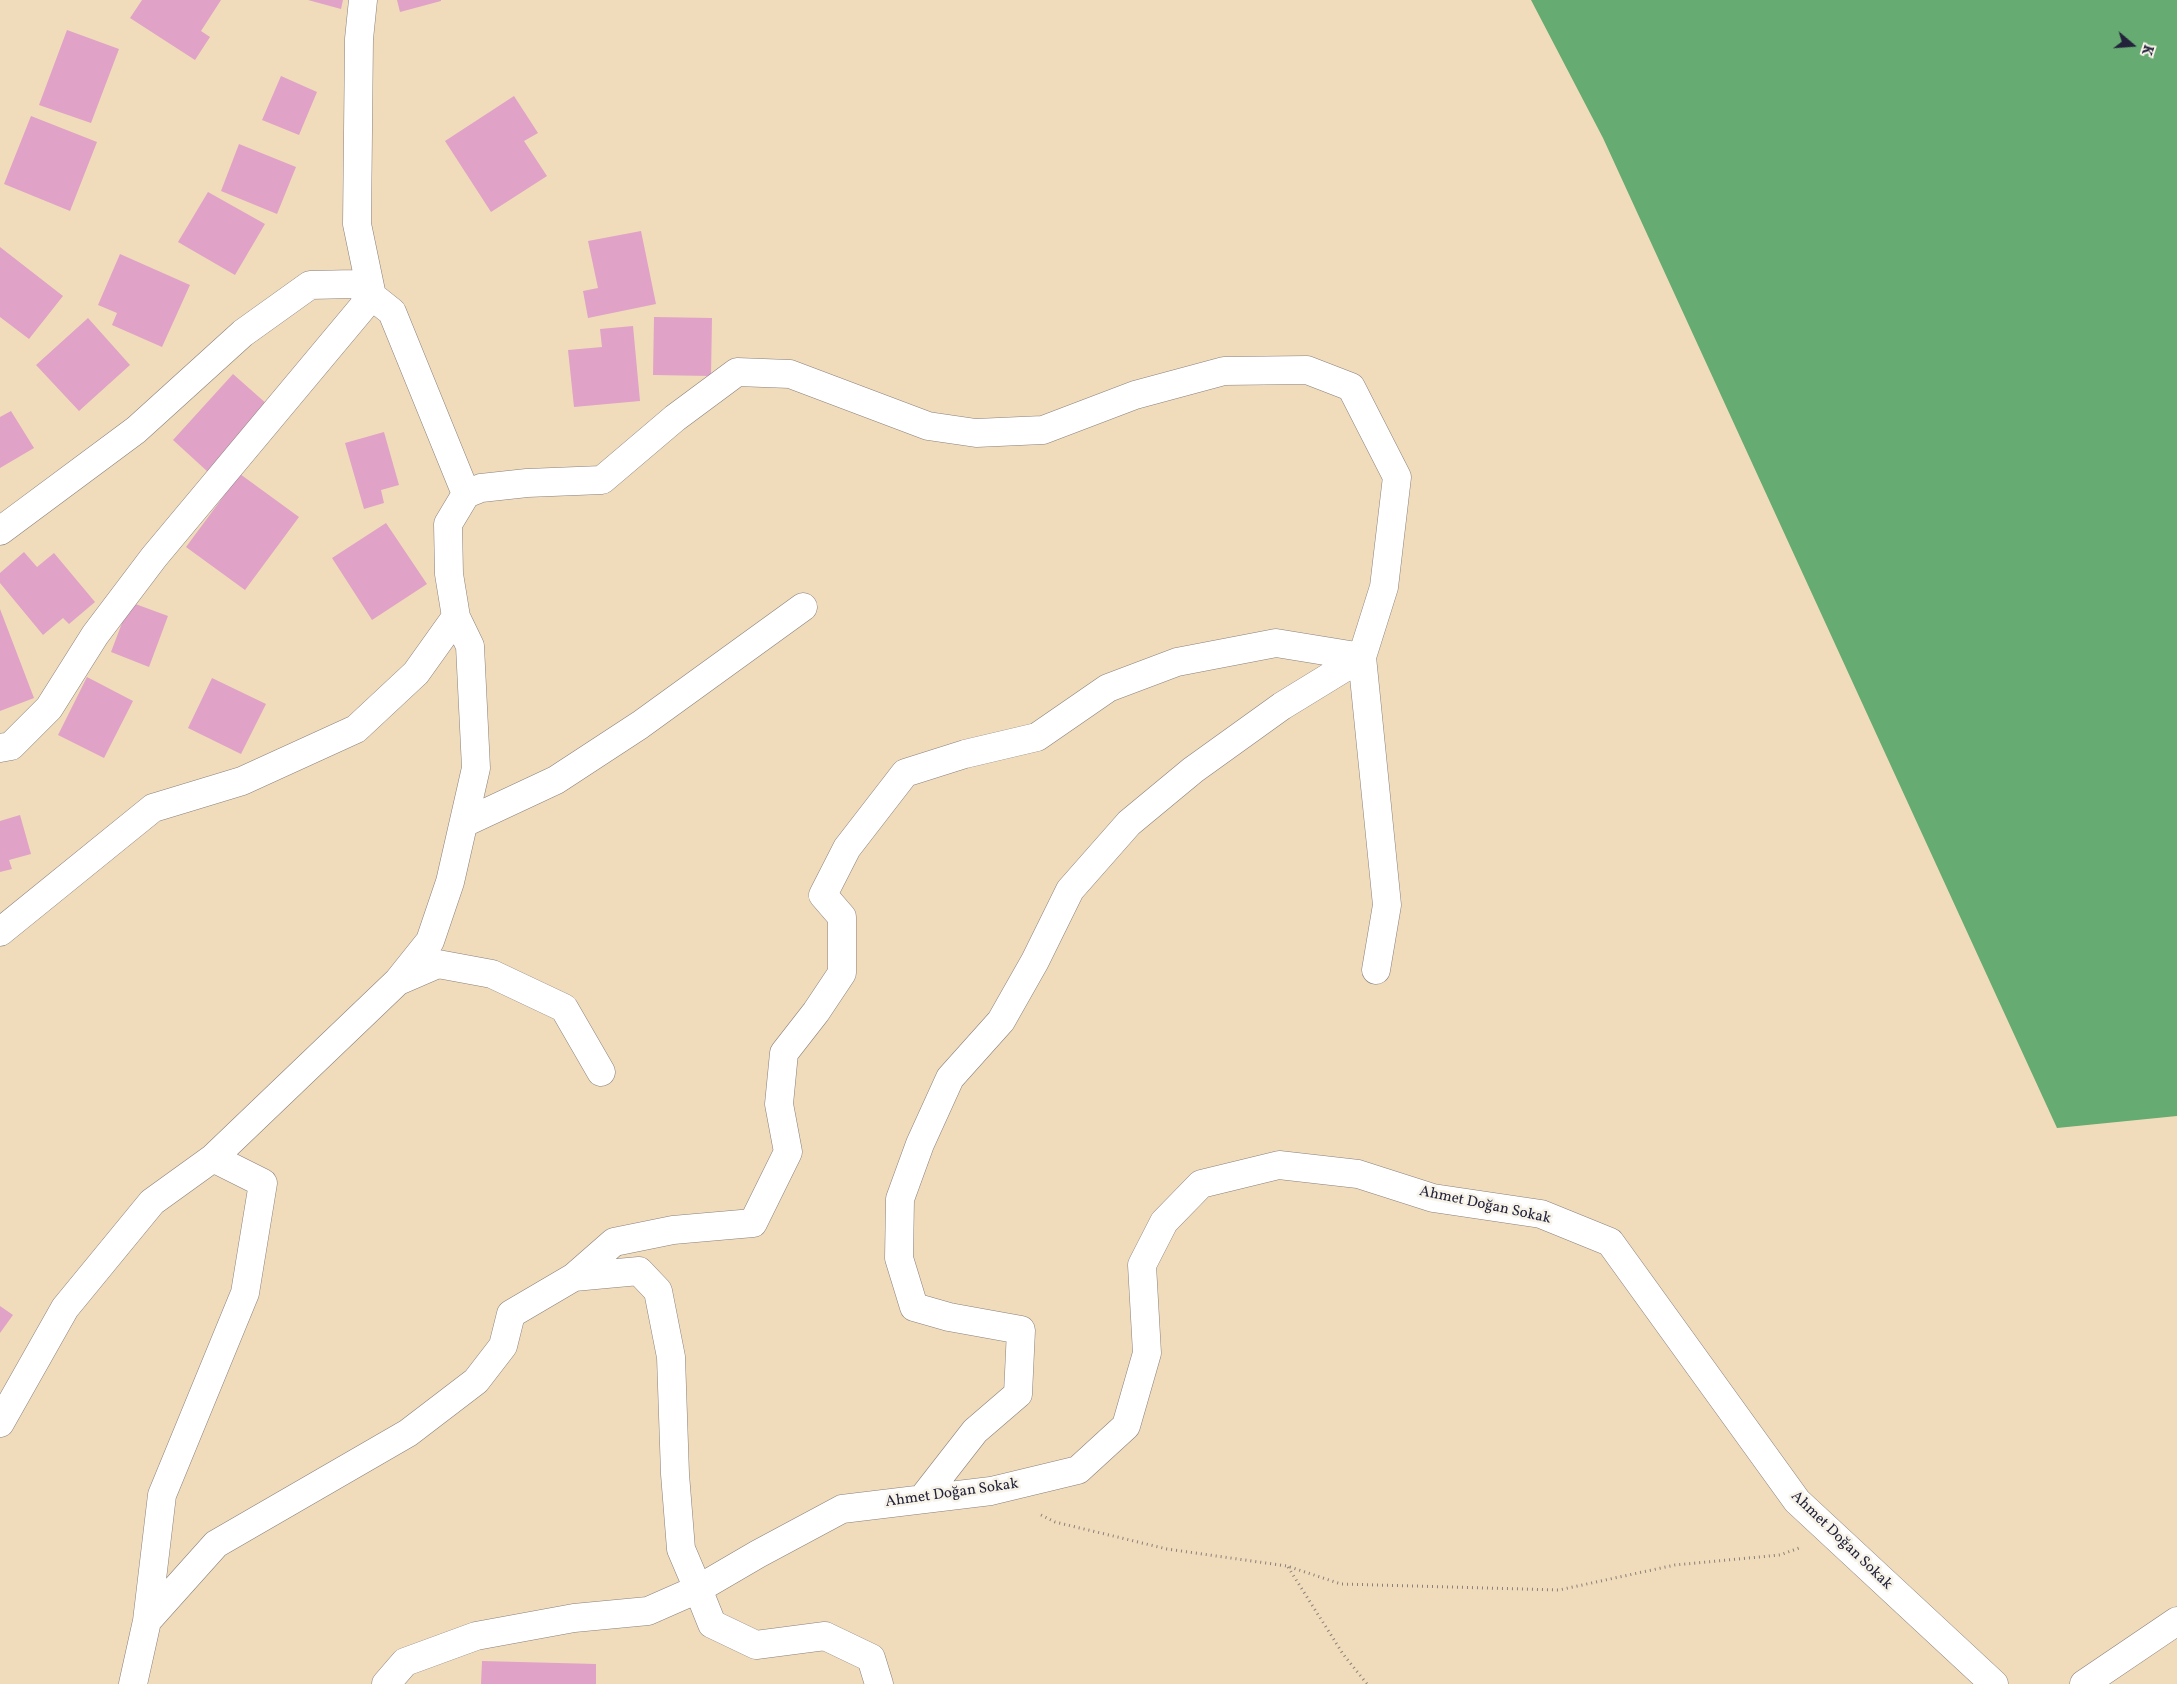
<!DOCTYPE html>
<html>
<head>
<meta charset="utf-8">
<style>
  body { margin:0 }
  #map { position:relative; width:2177px; height:1684px; overflow:hidden; background:#f0dcbb; font-family:Vollkorn,serif }
  canvas { display:block }
  .north { position:absolute; left:2107px; top:20px; width:50px; height:50px; -webkit-text-stroke:4px #f7f3e8; paint-order:stroke; rotate:108deg; font-size:14px; font-weight:700; line-height:20px; text-align:center; color:#22223b }
  .north::after { content:''; display:block; margin:auto; width:18px; height:22px; background:#22223b; clip-path:polygon(50% 0,100% 100%,50% 72%,0 100%) }
</style>
</head>
<body>
<div id="map">
<canvas width="2177" height="1684"></canvas>
<div class="north">K</div>
</div>
<script>
const context = document.querySelector('canvas').getContext('2d');
context.lineJoin = 'round';
function fill(path, color) { context.fillStyle = color; context.fill(path, 'evenodd'); }
const shape = rows => new Path2D(rows.map(r => 'M' + r).join(''));
function trace(path, color, width, dash) { context.strokeStyle = color; context.lineWidth = width; context.lineCap = dash ? 'butt' : 'round'; context.setLineDash(dash || []); context.stroke(path); }
function write(font, color, halo, rows, align = 'center') {
  context.font = font + ' Vollkorn,serif'; context.lineWidth = 5; context.setLineDash([]); context.textBaseline = 'middle'; context.strokeStyle = halo; context.fillStyle = color; for (const [text, x, y, turn = 0] of rows) {
    context.save(); context.translate(x, y); context.rotate((+turn || 0) * Math.PI / 180); context.textAlign = isNaN(turn) ? turn : align; if (halo) context.strokeText(text, 0, 0); context.fillText(text, 0, 0); context.restore();
  }
}
fill(shape([
  [1531,0,2177,0,2177,1116,2057,1128,1603,138]
]), '#66ab71');
fill(shape([
  [142,0,221,0,201,31,210,37,195,60,130,18],
  [308,0,343,0,341,9],
  [397,0,441,0,441,1,400,12],
  [67,30,119,49,91,123,39,105],
  [281,76,317,92,299,135,262,120],
  [514,96,538,133,524,141,547,176,491,212,445,141],
  [31,116,97,142,70,211,4,184],
  [239,144,296,167,277,214,221,191],
  [208,192,265,224,235,275,178,242],
  [641,231,656,304,588,318,583,291,598,288,588,241],
  [0,247,63,296,29,339,0,317],
  [120,254,190,285,162,347,112,325,117,313,98,305],
  [654,317,712,318,711,376,653,375],
  [88,318,130,365,79,411,36,365],
  [633,326,640,401,574,407,568,350,602,347,600,329],
  [233,374,268,405,208,472,173,440],
  [11,411,34,448,0,468,0,417],
  [384,432,399,485,381,490,384,503,364,509,345,443],
  [240,474,299,517,245,590,186,547],
  [386,523,427,584,372,620,332,558],
  [24,552,37,567,54,553,95,602,69,624,63,618,43,635,0,583,0,573],
  [130,602,168,616,149,667,111,652],
  [0,609,34,698,0,711],
  [87,677,133,701,104,758,58,735],
  [212,678,266,704,241,754,188,728],
  [20,815,31,854,9,860,12,869,0,872,0,821],
  [0,1306,13,1315,0,1333],
  [482,1661,596,1664,596,1684,481,1684]
]), '#e0a2c7');
const minor = shape([
  [466,494,481,488,527,483,602,480,675,418,737,372,790,374,928,426,976,433,1043,430,1135,395,1224,371,1307,370,1351,387,1397,477,1384,587,1362,657,1282,706,1193,770,1129,823,1070,890,1035,961,1001,1021,950,1078,920,1144,900,1199,899,1258,914,1307,949,1317,1021,1330,1018,1394,975,1431,922,1499],
  [0,531,136,430,243,333,310,285,355,284,372,296,154,557,95,635,49,708,11,746,0,748],
  [464,823,556,780,640,725,803,607],
  [0,932,153,808,242,781,356,729,416,673,456,617],
  [401,980,438,964,492,974,564,1008,601,1072],
  [574,1277,614,1242,673,1230,753,1223,788,1152,779,1104,784,1053,816,1012,842,973,842,917,823,895,847,848,905,773,965,754,1037,737,1108,688,1177,662,1276,643,1362,657,1387,905,1376,970],
  [0,1423,65,1308,152,1202,213,1158,398,981,430,941,450,882,476,768,470,646,456,617,449,574,448,524,466,494,392,312,372,296,357,224,359,39,363,0],
  [147,1621,216,1544,408,1433,476,1381,503,1346,511,1314,574,1277,639,1271,658,1291,671,1357,675,1474,681,1549,698,1589,648,1611,574,1618,476,1636,405,1662,386,1684],
  [133,1684,147,1621,162,1495,245,1293,263,1183,213,1158],
  [879,1684,871,1658,825,1636,756,1645,712,1624,698,1589,758,1554,842,1509,991,1491,1078,1470,1126,1426,1147,1353,1142,1265,1164,1222,1201,1184,1279,1165,1358,1174,1433,1198,1541,1214,1610,1242,1797,1501,1994,1684],
  [2084,1684,2177,1621]
]);
trace(minor, '#897f7b', 29);
trace(shape([
  [1041,1515,1055,1522,1167,1549,1287,1566,1341,1584,1559,1590,1675,1565,1780,1555,1799,1548],
  [1288,1567,1343,1654,1367,1684]
]), '#897f7b', 3, [1, 4]);
trace(minor, '#fff', 28);
write('15px', '#22223b', '#f7f3e8', [
  ["Ahmet Doğan Sokak",1485,1206,12],
  ["Ahmet Doğan Sokak",952,1494,-8],
  ["Ahmet Doğan Sokak",1841,1541,44]
]);
</script>
</body>
</html>
